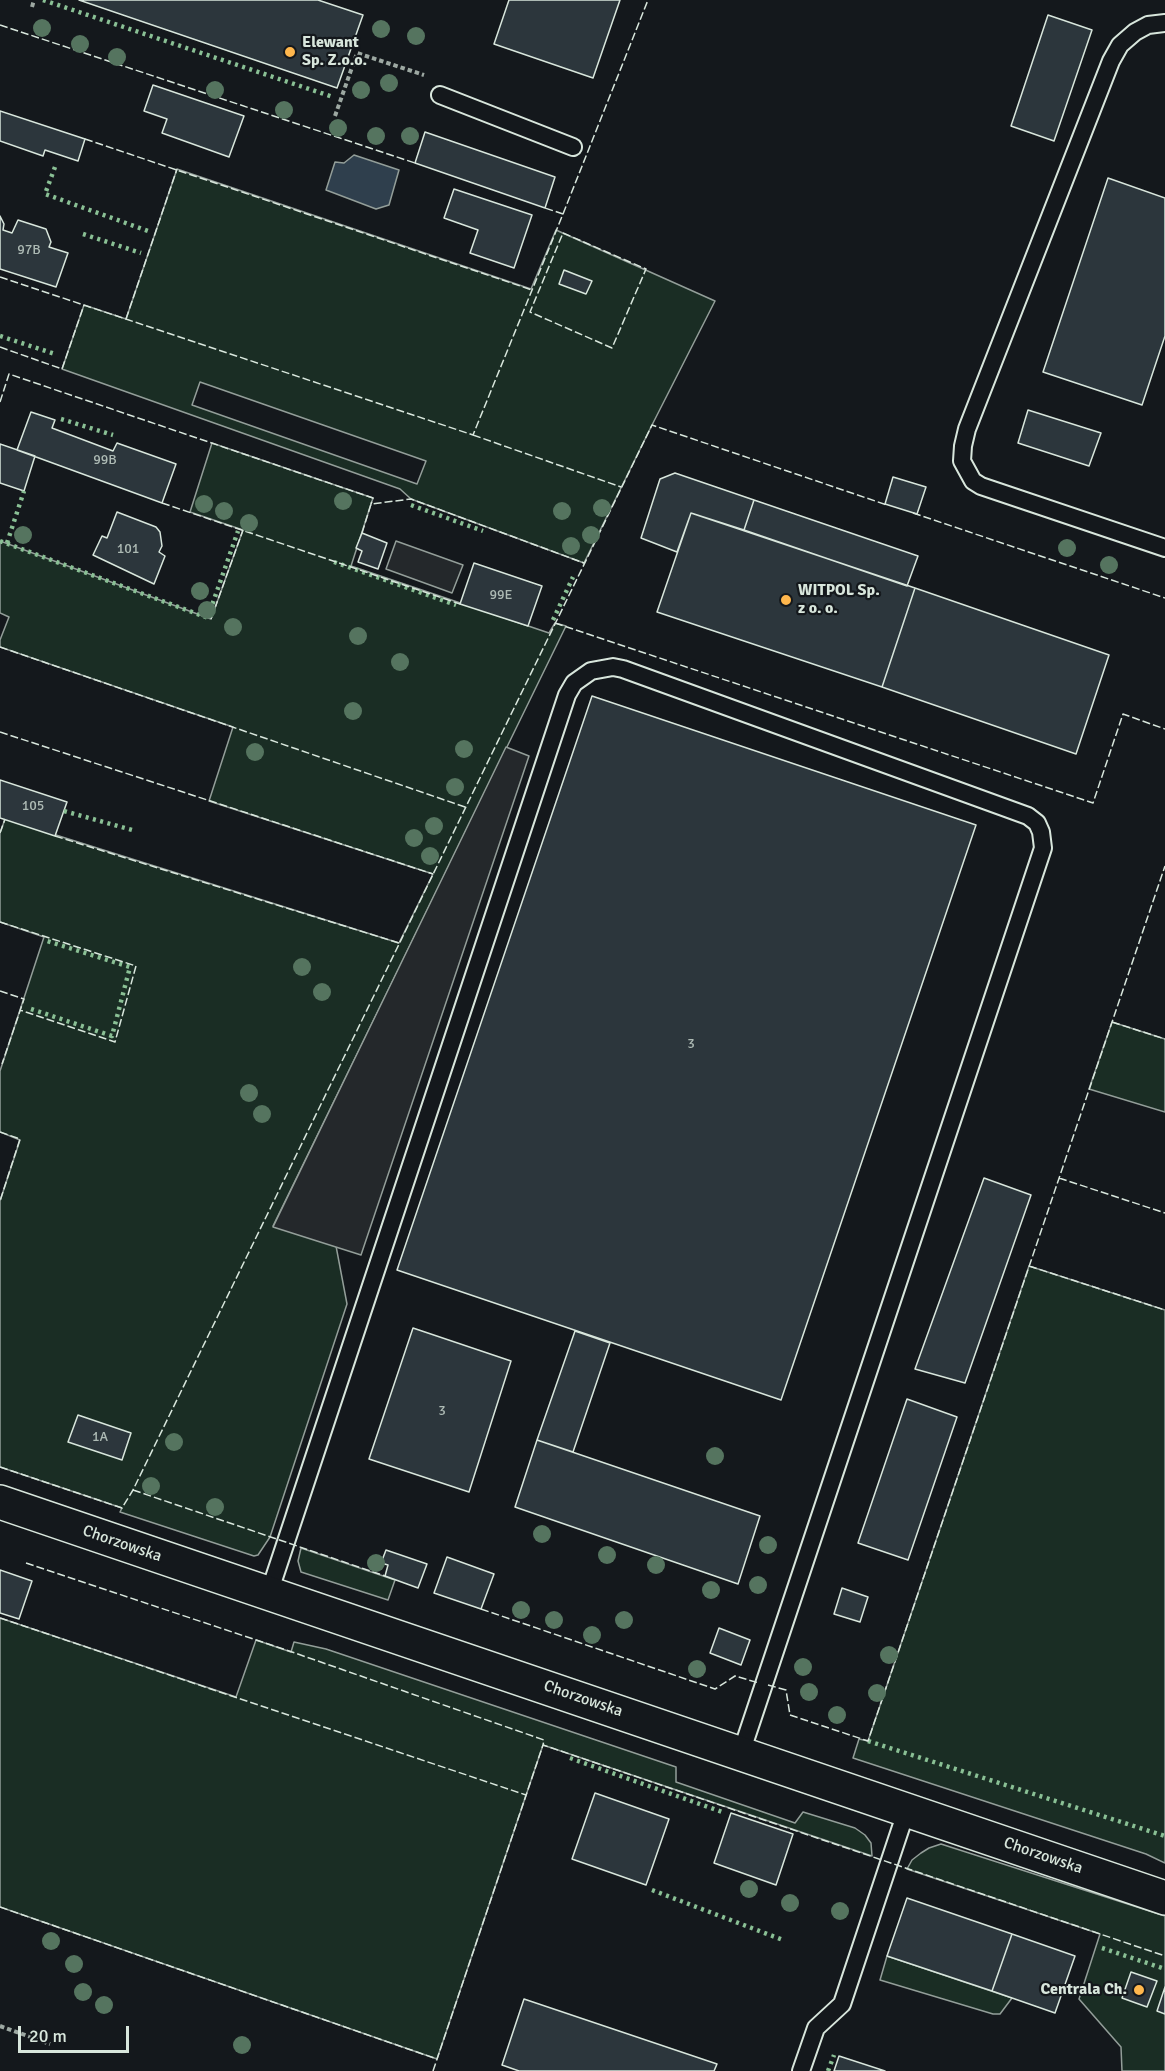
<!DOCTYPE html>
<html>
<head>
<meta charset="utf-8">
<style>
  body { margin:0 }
  #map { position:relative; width:1165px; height:2071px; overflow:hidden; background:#14181c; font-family:Signika,sans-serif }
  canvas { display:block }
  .scale { position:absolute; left:18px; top:2026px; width:111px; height:27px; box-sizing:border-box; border:3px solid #d8e6dc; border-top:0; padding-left:8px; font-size:18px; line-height:21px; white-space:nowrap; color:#d8e6dc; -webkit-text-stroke:4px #14181c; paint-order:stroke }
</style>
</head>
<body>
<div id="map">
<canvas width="1165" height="2071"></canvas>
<div class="scale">20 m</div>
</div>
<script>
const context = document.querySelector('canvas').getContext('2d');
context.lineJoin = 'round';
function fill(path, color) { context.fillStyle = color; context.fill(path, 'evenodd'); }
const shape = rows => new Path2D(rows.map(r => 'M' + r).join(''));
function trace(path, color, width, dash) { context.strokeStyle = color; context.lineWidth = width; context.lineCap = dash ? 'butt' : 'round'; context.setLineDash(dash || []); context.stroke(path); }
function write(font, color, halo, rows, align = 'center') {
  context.font = font + ' Signika,sans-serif'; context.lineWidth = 4.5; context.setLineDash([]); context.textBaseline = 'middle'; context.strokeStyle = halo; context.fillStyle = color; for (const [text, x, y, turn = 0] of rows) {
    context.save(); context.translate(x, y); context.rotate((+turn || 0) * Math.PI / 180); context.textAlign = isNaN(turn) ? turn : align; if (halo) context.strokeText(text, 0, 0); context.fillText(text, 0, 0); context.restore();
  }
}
const green = shape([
  [177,169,531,289,556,230,715,301,652,425,584,563,411,499,400,489,62,369,84,305,126,319,177,169],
  [200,382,426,461,417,484,192,405,200,382],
  [212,443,373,498,351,566,549,633,555,623,566,626,273,1226,336,1246,347,1304,270,1537,258,1555,254,1556,120,1512,122,1508,0,1467,0,1201,20,1140,0,1132,0,1071,44,937,0,922,0,833,5,819,399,943,433,874,209,801,233,727,0,647,0,640,9,617,0,613,0,541,211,619,243,530,190,512,212,443],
  [1112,1022,1165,1039,1165,1112,1089,1089,1112,1022],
  [1029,1266,1165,1310,1165,1863,1146,1854,853,1758,859,1739,868,1741,1029,1266],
  [301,1548,395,1580,388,1600,301,1572,298,1561,301,1548],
  [0,1618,236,1697,256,1640,291,1652,294,1642,326,1649,676,1767,676,1782,795,1823,803,1812,855,1828,865,1835,871,1843,872,1856,543,1745,437,2059,0,1907,0,1618],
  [941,1844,1165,1916,1165,2071,1122,2071,1121,2047,1079,1999,1100,1934,907,1869,912,1860,921,1853,929,1848,941,1844],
  [887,1956,1012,1998,1000,2014,993,2014,880,1980,887,1956]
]);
fill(green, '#1a2d24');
trace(green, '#939e99', 1.5);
const parking = shape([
  [396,541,463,565,452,593,386,569,396,541],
  [506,747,529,756,361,1255,273,1227,506,747]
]);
fill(parking, '#24282b');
trace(parking, '#939e99', 1.5);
const water = shape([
  [354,155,399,170,389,205,376,209,326,190,335,162,344,163,354,155]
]);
fill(water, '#2f3f4d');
trace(water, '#939e99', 1.5);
const building = shape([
  [79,0,318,0,363,15,337,88,79,0],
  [509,0,620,0,593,78,494,44,509,0],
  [1048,15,1092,30,1054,141,1011,126,1048,15],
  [153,85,244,116,229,157,162,133,167,119,144,111,153,85],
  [0,111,85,139,78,161,45,150,43,156,0,141,0,111],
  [425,132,555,177,545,208,415,163,425,132],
  [1108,178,1165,198,1165,336,1142,405,1043,372,1108,178],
  [454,189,532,215,514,268,470,253,478,230,444,218,454,189],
  [0,216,4,224,3,230,12,233,18,220,46,229,51,242,49,247,68,253,56,287,0,269,0,216],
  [564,270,592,281,586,294,559,284,564,270],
  [1028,410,1101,433,1089,466,1018,443,1028,410],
  [31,412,55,420,52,428,113,451,117,443,176,464,162,503,17,450,31,412],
  [0,444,35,456,24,491,0,483,0,444],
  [675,473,754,500,744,530,691,513,677,552,641,538,660,479,675,473],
  [893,477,926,487,917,514,885,504,893,477],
  [754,500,918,556,907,586,744,530,754,500],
  [117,512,156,527,160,532,162,546,159,552,165,556,154,584,93,555,102,536,107,538,117,512],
  [691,513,915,588,882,687,657,612,691,513],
  [362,533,387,543,378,569,358,562,362,551,356,548,362,533],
  [474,563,542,586,528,626,460,604,474,563],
  [915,588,1109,655,1076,754,882,687,915,588],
  [592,696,976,825,781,1400,397,1270,592,696],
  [0,780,67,802,55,836,0,818,0,780],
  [984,1178,1031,1195,965,1383,915,1369,984,1178],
  [413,1328,511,1361,469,1492,369,1459,413,1328],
  [575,1331,610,1343,573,1452,537,1440,575,1331],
  [907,1399,957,1417,908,1560,858,1543,907,1399],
  [78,1415,131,1433,122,1460,68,1442,78,1415],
  [537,1440,760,1516,738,1584,515,1507,537,1440],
  [386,1550,427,1564,418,1588,385,1576,388,1565,381,1563,386,1550],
  [447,1557,494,1574,481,1609,434,1593,447,1557],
  [0,1570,32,1581,19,1619,0,1613,0,1570],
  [842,1588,868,1597,860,1622,834,1614,842,1588],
  [719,1628,750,1640,741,1665,710,1653,719,1628],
  [595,1793,669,1819,646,1885,572,1859,595,1793],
  [731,1813,793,1834,776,1885,714,1863,731,1813],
  [907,1898,1012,1934,992,1991,887,1956,907,1898],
  [1012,1934,1075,1956,1055,2013,992,1991,1012,1934],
  [1131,1972,1157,1981,1147,2007,1122,1998,1131,1972],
  [1165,1987,1165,2014,1157,2011,1165,1987],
  [524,1999,717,2064,714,2071,519,2071,502,2065,524,1999],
  [839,2056,885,2071,834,2071,839,2056]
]);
fill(building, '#2c363c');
trace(building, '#d8e6dc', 1.5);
const lane = shape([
  [1165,23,1148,25,1135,32,1120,45,1111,61,967,429,963,446,962,461,973,481,981,486,1165,548],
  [440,95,573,147],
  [269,1593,567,695,574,683,591,671,613,667,623,669,1028,816,1037,823,1041,832,1043,848,741,1753],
  [801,2071,816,2028,842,2004,907,1809]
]);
const street = shape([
  [0,1502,1165,1898]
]);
trace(lane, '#d8e6dc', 20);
trace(street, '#d8e6dc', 36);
trace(shape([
  [32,7,34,0],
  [335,116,357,53,424,75],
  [0,2026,50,2044]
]), '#9da8a2', 4, [4.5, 3]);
trace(lane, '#14181c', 16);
trace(street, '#14181c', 33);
trace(shape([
  [43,0,333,97],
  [55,167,45,194,151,232],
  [83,234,141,253],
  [0,336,55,354],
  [61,419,113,435],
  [411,505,483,531],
  [0,541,211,619],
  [7,543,24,491],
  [334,562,456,605],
  [210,611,238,531],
  [553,620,573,577],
  [64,811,136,831],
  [31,1009,112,1036,130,967,47,941],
  [868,1741,1165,1836],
  [570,1758,725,1813],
  [652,1890,783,1940],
  [1102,1948,1165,1969],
  [828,2071,834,2055]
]), '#8ac095', 4.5, [3, 4.5]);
trace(shape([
  [0,25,415,163],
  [85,139,532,290],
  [563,214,648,0],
  [563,233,646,269,612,348,530,312,563,233],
  [0,277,473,435,563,214,545,208],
  [126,319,177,169],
  [0,347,62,369,84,305],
  [0,402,9,374,373,498,371,504],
  [473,435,621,487],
  [162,503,460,604],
  [913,513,1165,598],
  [362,533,371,504,411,499,584,563],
  [211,619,243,530],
  [555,623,1093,803,1123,714,1165,729],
  [0,647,465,807],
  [0,732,433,874],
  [0,833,5,819],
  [55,836,399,943],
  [0,922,136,966,115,1042,20,1010],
  [0,991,24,999,2,1064],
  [1112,1022,1165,1039],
  [0,1132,20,1139,0,1201],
  [1059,1178,1165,1213],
  [1029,1266,1165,1310],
  [0,1467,122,1508,133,1490,652,425,887,505],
  [133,1490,385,1576],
  [26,1563,292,1652,544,1740,543,1745],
  [481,1609,715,1689,735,1676,759,1683],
  [0,1618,526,1795],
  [768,1685,786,1690,790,1715,868,1741,1165,866],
  [0,1907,437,2059],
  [433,2071,543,1745,1165,1956]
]), '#d8e6dc', 1.5, [8, 3]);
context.fillStyle = '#55745f';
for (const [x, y] of [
  [42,28],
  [381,29],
  [416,36],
  [80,44],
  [117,57],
  [389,83],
  [215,90],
  [361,90],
  [284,110],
  [338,128],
  [376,136],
  [410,136],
  [343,501],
  [204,504],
  [602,508],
  [224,511],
  [562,511],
  [249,523],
  [23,535],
  [591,535],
  [571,546],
  [1067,548],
  [1109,565],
  [200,591],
  [207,610],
  [233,627],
  [358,636],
  [400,662],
  [353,711],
  [464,749],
  [255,752],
  [455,787],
  [434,826],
  [414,838],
  [430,856],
  [302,967],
  [322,992],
  [249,1093],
  [262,1114],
  [174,1442],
  [715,1456],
  [151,1486],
  [215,1507],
  [542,1534],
  [768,1545],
  [607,1555],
  [376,1563],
  [656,1565],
  [758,1585],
  [711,1590],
  [521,1610],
  [554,1620],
  [624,1620],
  [592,1635],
  [889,1655],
  [803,1667],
  [697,1669],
  [809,1692],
  [877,1693],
  [837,1715],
  [749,1889],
  [790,1903],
  [840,1911],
  [51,1941],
  [74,1964],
  [83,1992],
  [104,2005],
  [242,2045]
]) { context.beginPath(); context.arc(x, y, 9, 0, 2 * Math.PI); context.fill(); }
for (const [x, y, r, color] of [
  [290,52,6,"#ffb74d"],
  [786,600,6,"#ffb74d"],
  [1139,1990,6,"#ffb74d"]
]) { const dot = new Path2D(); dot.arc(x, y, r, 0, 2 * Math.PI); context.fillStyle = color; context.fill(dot); trace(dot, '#14181c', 2); }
write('14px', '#adbab4', null, [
  ["97B",29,250],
  ["99B",105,460],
  ["101",128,549],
  ["99E",501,595],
  ["105",33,806],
  ["3",691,1044],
  ["3",442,1411],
  ["1A",100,1437]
]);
write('bold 16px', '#d8e6dc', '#14181c', [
  ["Elewant",302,43],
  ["Sp. Z.o.o.",302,61],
  ["WITPOL Sp.",798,591],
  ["z o. o.",798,609],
  ["Centrala Ch.",1127,1990,"right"]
], 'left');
write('16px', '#d8e6dc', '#14181c', [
  ["Chorzowska",122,1544,19],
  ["Chorzowska",583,1699,19],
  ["Chorzowska",1043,1856,19]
]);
</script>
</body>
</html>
